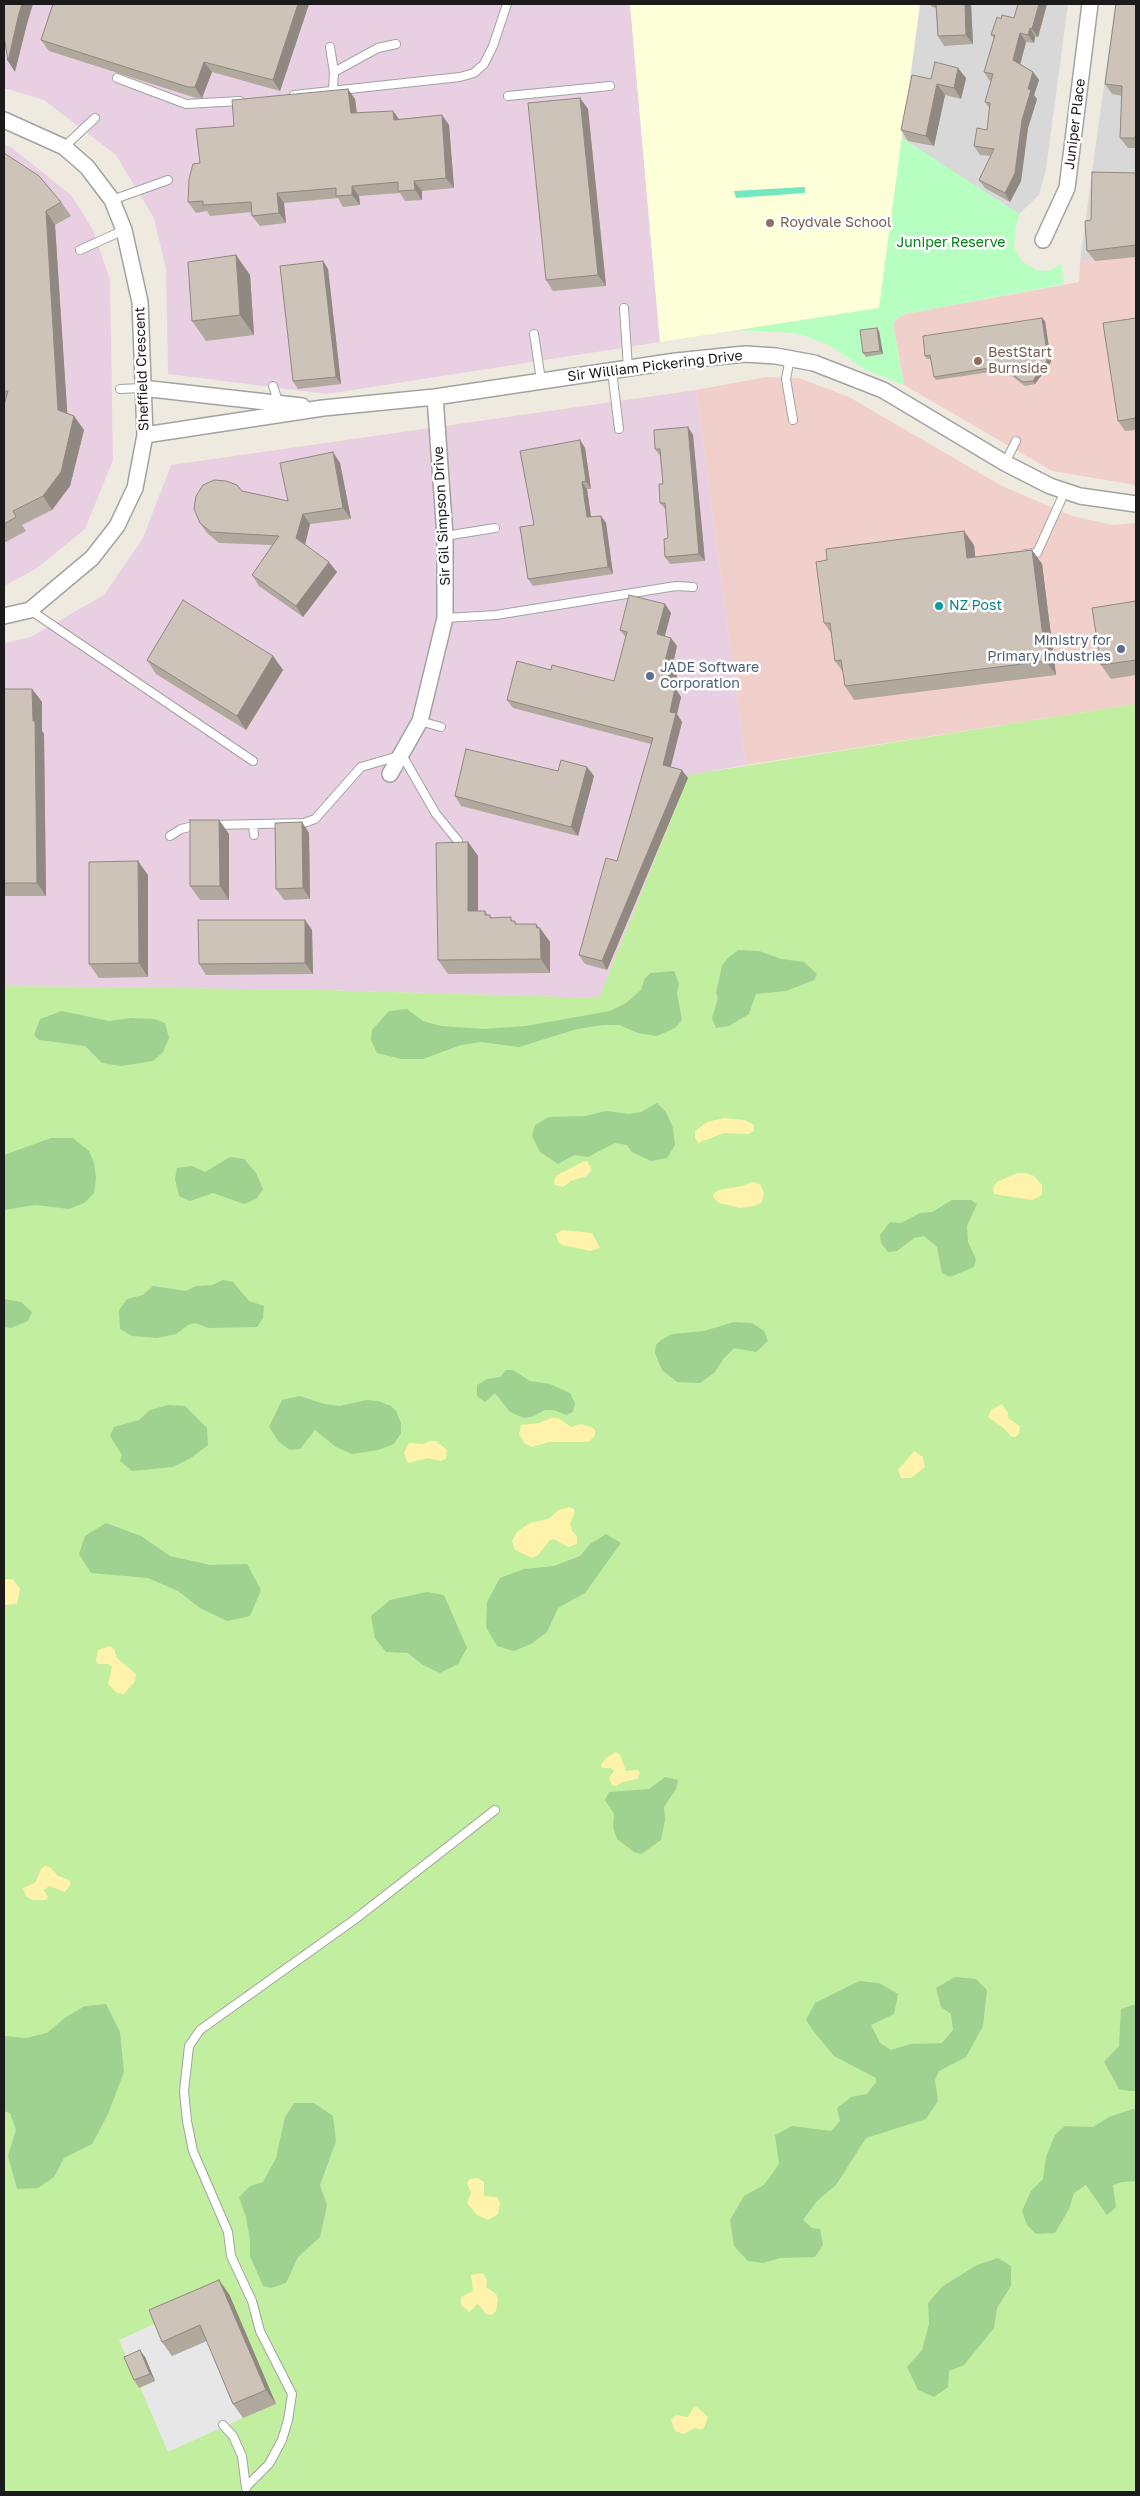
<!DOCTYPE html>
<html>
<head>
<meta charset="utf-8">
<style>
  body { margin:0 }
  #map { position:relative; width:1140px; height:2496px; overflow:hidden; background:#eeeadf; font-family:"Golos Text",sans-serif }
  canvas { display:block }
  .frame { position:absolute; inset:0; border:5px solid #1b1b1b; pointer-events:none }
</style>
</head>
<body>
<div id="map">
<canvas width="1140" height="2496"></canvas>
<div class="frame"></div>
</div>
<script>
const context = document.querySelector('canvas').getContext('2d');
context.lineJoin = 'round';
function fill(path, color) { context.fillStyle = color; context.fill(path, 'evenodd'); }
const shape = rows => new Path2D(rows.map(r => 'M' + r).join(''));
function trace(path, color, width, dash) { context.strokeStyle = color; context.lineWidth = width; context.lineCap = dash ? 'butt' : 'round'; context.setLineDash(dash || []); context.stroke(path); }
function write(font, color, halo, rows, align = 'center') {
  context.font = font + ' "Golos Text",sans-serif'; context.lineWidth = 5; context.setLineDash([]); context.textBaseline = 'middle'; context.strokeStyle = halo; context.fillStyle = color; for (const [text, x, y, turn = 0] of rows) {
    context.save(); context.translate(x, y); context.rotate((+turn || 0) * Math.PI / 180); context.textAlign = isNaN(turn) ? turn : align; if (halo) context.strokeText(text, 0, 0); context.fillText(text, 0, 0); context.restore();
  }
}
fill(shape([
  [920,4,1068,4,1046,169,1039,195,1019,214,902,138],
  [1115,4,1136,4,1136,255,1080,261]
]), '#d9d8d8');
fill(shape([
  [1136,255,1136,485,1052,471,904,385,893,324,897,318,905,314,1079,282,1080,261],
  [766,377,799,378,849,397,1002,486,1072,516,1113,525,1136,523,1136,704,746,765,696,390]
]), '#f1d0cc');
fill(shape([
  [4,4,630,4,660,342,327,394,168,374,166,269,154,218,116,155,44,100,4,88],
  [4,145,11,147,71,195,93,230,110,280,113,460,85,529,37,568,4,586],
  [696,390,746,765,689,775,599,998,320,990,4,986,4,643,31,637,104,595,143,538,171,465]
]), '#e8d0e2');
fill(shape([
  [630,4,920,4,879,308,660,342]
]), '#fcffd7');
fill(shape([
  [1136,704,1136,2492,4,2492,4,986,320,990,599,998,689,775]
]), '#c1ee9f');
fill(shape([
  [738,950,759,951,781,959,804,962,817,974,814,980,786,991,756,994,749,1014,729,1026,716,1028,712,1018,718,998,716,993,722,966,728,958],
  [674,971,679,984,677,993,682,1020,675,1028,657,1036,638,1033,619,1025,603,1025,577,1029,519,1047,481,1042,461,1045,423,1059,401,1059,377,1053,371,1040,372,1030,389,1011,407,1009,423,1021,441,1026,484,1029,526,1026,610,1011,626,1003,641,990,644,980,650,973],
  [62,1011,109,1021,132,1018,154,1019,165,1023,169,1038,163,1052,153,1061,121,1066,102,1063,85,1046,39,1040,34,1035,40,1019],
  [657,1103,666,1112,673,1128,675,1145,667,1158,651,1161,632,1152,627,1145,615,1143,588,1157,574,1155,558,1164,540,1152,532,1136,535,1125,549,1117,585,1116,606,1111,629,1114,641,1112],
  [51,1138,73,1138,89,1151,94,1163,96,1178,94,1193,84,1203,69,1209,35,1205,4,1210,4,1155],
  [230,1157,244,1159,256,1173,263,1189,256,1199,244,1204,213,1193,190,1201,179,1196,175,1179,177,1168,192,1166,205,1172],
  [952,1200,971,1200,977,1204,967,1226,968,1242,976,1259,974,1267,950,1277,942,1273,937,1247,924,1236,914,1238,897,1251,888,1252,881,1243,880,1235,890,1222,901,1223,920,1213,932,1212],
  [223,1280,233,1282,249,1301,264,1306,263,1318,257,1327,208,1328,195,1323,188,1325,176,1334,157,1338,132,1336,120,1329,119,1310,127,1299,143,1295,153,1286,186,1291,196,1286,212,1285],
  [4,1299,21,1302,32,1312,28,1321,11,1328,4,1327],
  [734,1322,752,1323,764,1331,768,1341,756,1352,734,1348,724,1358,715,1372,700,1383,677,1382,662,1370,655,1353,656,1345,661,1340,672,1334,704,1331],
  [506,1370,513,1370,530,1381,550,1384,570,1393,575,1403,573,1412,566,1415,554,1410,544,1410,534,1416,524,1418,510,1412,495,1393,485,1402,477,1396,477,1385,487,1379,500,1377],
  [300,1396,324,1404,340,1406,366,1400,378,1401,391,1406,396,1411,401,1423,401,1433,394,1444,378,1450,352,1454,336,1447,315,1430,300,1449,290,1450,279,1442,269,1427,282,1400],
  [168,1405,185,1406,207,1428,208,1445,191,1458,173,1467,132,1471,120,1461,122,1455,110,1436,114,1427,139,1420,150,1410],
  [106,1523,141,1536,170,1556,210,1565,247,1564,261,1590,250,1616,227,1621,200,1608,178,1591,148,1578,91,1573,79,1554,85,1536],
  [606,1534,621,1543,585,1593,558,1608,547,1632,531,1644,514,1651,497,1646,486,1627,487,1602,500,1578,524,1569,554,1566,580,1556,590,1544],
  [427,1592,444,1595,467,1648,458,1664,440,1673,423,1665,408,1653,386,1652,375,1638,371,1616,390,1600],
  [665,1777,678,1780,676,1789,664,1807,665,1820,661,1840,641,1854,634,1852,617,1839,613,1827,614,1814,605,1800,609,1792,649,1789],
  [955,1977,976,1979,987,1990,983,2026,966,2057,939,2071,935,2080,938,2101,926,2119,866,2138,836,2185,817,2201,803,2220,812,2228,820,2229,823,2245,815,2257,780,2258,763,2263,748,2261,734,2246,730,2220,744,2196,764,2185,779,2164,775,2135,792,2126,831,2131,840,2121,837,2108,851,2097,867,2094,876,2082,876,2078,834,2056,815,2033,806,2020,815,2003,859,1981,879,1983,898,1994,894,2014,871,2025,880,2043,891,2050,911,2044,942,2043,953,2030,951,2014,941,2007,936,1988],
  [106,2004,120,2032,124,2072,108,2114,92,2144,64,2158,54,2177,38,2188,17,2189,8,2156,16,2130,10,2113,4,2111,4,2036,26,2038,47,2033,66,2017,85,2006],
  [1136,2004,1136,2091,1129,2091,1119,2089,1104,2062,1119,2046,1121,2009],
  [294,2103,314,2103,333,2116,336,2141,320,2185,327,2205,320,2237,298,2257,286,2283,271,2288,263,2286,250,2256,250,2240,246,2217,239,2197,250,2186,263,2182,276,2158,285,2117],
  [1136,2108,1136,2181,1122,2182,1113,2185,1116,2207,1107,2215,1086,2185,1074,2193,1069,2209,1055,2233,1036,2234,1027,2225,1022,2211,1031,2191,1043,2179,1046,2157,1055,2135,1065,2126,1093,2127,1109,2117],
  [998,2258,1011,2266,1011,2286,997,2308,994,2328,964,2365,949,2371,948,2387,934,2397,918,2390,907,2367,922,2350,929,2324,928,2303,943,2286,977,2265]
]), '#9fd290');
fill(shape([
  [724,1118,745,1120,754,1125,754,1131,749,1134,724,1133,698,1143,695,1138,695,1131,707,1122],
  [587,1161,592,1170,587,1176,571,1181,563,1187,555,1185,554,1182,556,1176,582,1162],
  [1017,1173,1026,1173,1034,1176,1042,1185,1042,1195,1032,1200,994,1194,993,1188,997,1182],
  [752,1182,760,1184,764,1193,762,1202,755,1206,740,1208,719,1203,713,1197,714,1193,719,1190,742,1186],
  [562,1230,592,1233,600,1248,590,1251,562,1245,558,1242,556,1234],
  [1002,1404,1008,1413,1008,1418,1020,1426,1019,1434,1015,1437,1010,1436,1006,1430,988,1417,991,1410],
  [551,1418,558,1418,571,1427,581,1424,591,1427,595,1430,595,1435,590,1441,586,1442,549,1442,532,1447,524,1443,519,1434,521,1425,539,1423],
  [430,1441,436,1441,447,1450,446,1459,440,1461,428,1458,409,1463,407,1461,404,1453,409,1443,423,1444],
  [914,1451,923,1457,925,1467,911,1478,901,1478,898,1470],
  [569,1507,574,1509,574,1515,570,1523,572,1531,577,1536,577,1544,568,1547,554,1539,550,1540,538,1555,532,1558,515,1550,512,1541,517,1532,530,1523,548,1519,559,1510],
  [13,1579,20,1589,17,1604,4,1605,4,1579],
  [110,1646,114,1649,117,1658,136,1674,135,1681,124,1694,117,1693,108,1684,112,1667,108,1664,98,1664,96,1661,98,1650],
  [616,1752,620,1755,626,1771,638,1770,640,1773,637,1779,622,1782,616,1786,612,1785,609,1778,614,1771,611,1768,602,1768,601,1765,606,1758],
  [45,1866,50,1867,58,1876,69,1880,71,1884,65,1892,49,1886,44,1890,48,1897,46,1900,32,1900,26,1896,23,1888,36,1882,41,1869],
  [477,2178,484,2182,484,2196,497,2197,500,2203,498,2214,488,2220,477,2215,467,2203,471,2193,467,2183,470,2179],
  [483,2273,487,2280,486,2287,496,2294,498,2299,496,2311,492,2315,486,2314,478,2304,469,2312,461,2305,461,2297,473,2291,471,2275],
  [697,2407,708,2417,704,2428,700,2430,695,2428,684,2434,675,2431,671,2420,676,2415,688,2417,693,2408]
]), '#fff3ac');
fill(shape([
  [902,138,1019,214,1015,232,1014,248,1022,261,1036,270,1049,271,1061,264,1064,284,905,314,897,318,893,324,904,385,866,370,829,345,811,338,795,333,739,330,879,308]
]), '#b6ffc0');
fill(shape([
  [805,187,805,193,736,198,734,191]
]), '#74e6c1');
fill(shape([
  [158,2322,210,2339,243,2418,168,2452,140,2387,155,2381,145,2357,129,2364,119,2340]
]), '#e7e7e7');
const service = shape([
  [330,47,334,72,333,89],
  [334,72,378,48,396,44],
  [117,78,186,104,240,101],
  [294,95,460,77,474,73,484,64,493,46,507,4],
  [508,96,610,86],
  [64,147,95,118],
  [112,200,168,180],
  [80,250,124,230],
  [624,308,628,368],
  [534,334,541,380],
  [790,358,786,379,793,420],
  [612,371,619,429],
  [273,386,279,404],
  [120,389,142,388],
  [1005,463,1016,441],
  [445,536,495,528],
  [1025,554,1037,553,1065,491],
  [30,610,253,761],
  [445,618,496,615,676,586,693,587],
  [420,721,441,727],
  [253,824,254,835],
  [214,825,304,823,315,819,361,767,402,755,436,814,458,841],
  [170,836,181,829,198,825],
  [223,2425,233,2436,242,2456,246,2488],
  [246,2487,269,2464,282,2440,288,2420,292,2394,260,2331,252,2301,231,2256,228,2232,193,2151,187,2121,184,2091,189,2046,200,2030,354,1920,495,1810]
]);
const minor = shape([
  [4,120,64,147,87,167,112,200,124,230,140,302,145,435,135,488,117,526,92,558,30,610,4,616],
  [1043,240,1067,188,1090,4],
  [142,388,302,406],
  [145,435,323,408,435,397,676,361,745,354,776,356,814,363,883,390,1005,463,1050,486,1080,496,1136,504],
  [390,774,420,721,445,618,445,536,435,397]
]);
trace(service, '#a2a2a2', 10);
trace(minor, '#a2a2a2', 18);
trace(service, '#fff', 8);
trace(minor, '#fff', 15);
fill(shape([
  [53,4,309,4,280,91,212,72,202,98,196,98,49,51,41,40],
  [930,4,971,4,973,44,944,46,938,36,936,8,932,7],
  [1018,4,1047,4,1038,37,1035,37,1034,43,1026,42,1020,64,1033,72,1039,80,1034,95,1037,99,1028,128,1021,181,1010,202,985,188,979,180,991,156,980,155,974,146,987,130,989,108,985,102,991,81,989,80,984,72,994,38,991,35,1014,18],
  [1136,4,1136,148,1128,148,1120,138,1122,96,1112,94,1105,84],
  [966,78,961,99,945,95,934,146,908,141,901,130,931,79],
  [580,98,588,109,606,286,553,291,546,280],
  [355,99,357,113,393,111,399,119,442,115,449,125,454,188,422,191,422,200,405,201,400,193,359,196,360,205,343,207,338,198,284,203,286,223,260,226,252,216,252,212,210,216,207,211,196,213,188,202,200,163,234,126],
  [4,153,61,202,71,216,55,225,67,413,74,416,84,430,70,486,52,510,22,525,26,531,4,543],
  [1136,173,1136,257,1095,261,1087,251,1091,220],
  [236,255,250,275,254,335,206,341,192,321],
  [323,261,328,269,341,384,298,389,293,381],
  [1136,318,1136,430,1125,431,1118,421],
  [1045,321,1051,362,1035,384,1025,386,1004,370,936,380,934,377,931,359,927,359,925,356],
  [877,328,879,331,883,354,866,357,863,353],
  [688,427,693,435,705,561,670,564,665,557,668,538,666,510,660,503,663,484,660,456,655,449],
  [580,440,585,448,591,489,587,489,591,517,601,516,606,523,613,574,533,586,528,579,534,525],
  [340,463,351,519,310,524,305,544,337,572,303,617,259,586,252,575,272,545,219,543,207,533,200,523,242,491,288,501],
  [974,545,975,557,1032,550,1042,564,1056,675,854,700,845,686,843,672,835,661,831,633,824,623,827,560],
  [1136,601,1136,675,1111,679,1101,665],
  [665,604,671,613,664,636,677,646,673,664,678,671,673,688,675,688,681,697,677,714,682,722,670,767,688,778,607,970,585,964,579,955,617,861,651,744,513,708,507,700,551,670,614,681,626,638,620,630],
  [273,656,283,670,246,730,156,674,147,660],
  [4,689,32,689,42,702,42,731,44,734,46,896,4,896],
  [587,767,594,776,578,836,461,806,455,796,558,771],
  [219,820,229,834,229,900,200,900,190,886],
  [302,822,309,833,310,899,284,900,276,889],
  [468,842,478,856,478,911,485,911,488,915,490,915,492,918,514,921,517,924,536,924,550,942,550,973,448,974,438,960],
  [148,875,148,977,99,978,89,964],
  [305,920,312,930,313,974,206,975,199,964],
  [229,2294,276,2404,243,2418,233,2404,207,2341,172,2356,162,2342],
  [145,2357,155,2381,139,2388,134,2380]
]), '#b1a89e');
fill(shape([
  [22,4,33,4,27,24,15,72,8,61,19,13],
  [298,4,309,4,280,91,273,80],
  [965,4,971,4,973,44,966,35],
  [1039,4,1047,4,1038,37,1032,29],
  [1030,28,1035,37,1034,43,1028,35],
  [1020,33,1026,42,1019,69,1013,60],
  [204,62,212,72,202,98,195,87],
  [958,68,966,78,961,99,954,88],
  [1033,72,1039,80,1034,95,1037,99,1028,128,1021,181,1010,202,1005,193,1022,120,1028,89],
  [937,84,945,95,934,146,926,136],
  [348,89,355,99,358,123,351,113],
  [580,98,588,109,606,286,598,275],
  [393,111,400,121,394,120],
  [442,115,449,125,454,188,446,178],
  [414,181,422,191,422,200,415,190],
  [352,186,359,196,360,205,352,195],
  [277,193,284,203,286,223,279,213],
  [46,211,55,225,68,424,58,410],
  [236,255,250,275,254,335,240,315],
  [323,261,328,269,341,384,336,377],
  [1042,318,1045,321,1051,362,1035,384,1033,381],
  [877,328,879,331,883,354,880,351],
  [74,416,84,430,70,486,52,510,43,496],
  [688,427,693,435,705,561,699,554],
  [580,440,585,448,591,489,586,481],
  [333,452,340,463,351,519,343,508],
  [582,482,587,489,592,524,587,517],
  [303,514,310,524,304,549,296,538],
  [601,516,606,523,613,574,608,567],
  [964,531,974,545,977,572,967,558],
  [1032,550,1042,564,1056,675,1046,661],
  [329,562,337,572,303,617,296,606],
  [665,604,671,613,663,643,657,634],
  [671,638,677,646,673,664,678,671,672,694,666,686,665,661],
  [273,656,283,670,246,730,237,716],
  [675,688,681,697,677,714,682,722,669,774,663,765,670,712],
  [32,689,42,702,42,731,44,734,46,896,37,883],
  [587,767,594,776,578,836,571,827],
  [682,770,688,778,607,970,602,961],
  [219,820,229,834,229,900,220,886],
  [302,822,309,833,310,899,303,888],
  [468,842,478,856,478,925,468,911],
  [138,861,148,875,148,977,139,963],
  [305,920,312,930,313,974,305,963],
  [536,924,540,930,540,928,550,942,550,973,541,959],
  [219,2280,229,2294,276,2404,266,2390],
  [140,2350,145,2357,155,2381,150,2374]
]), '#908881');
const building = shape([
  [4,4,22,4,19,13,8,61,4,36,4,4],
  [53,4,298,4,273,80,204,62,195,87,188,87,41,40,53,4],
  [936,4,965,4,966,35,938,36,936,4],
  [1018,4,1039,4,1032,29,1030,28,1028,35,1020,33,1013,60,1033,72,1028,89,1031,90,1022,120,1015,173,1005,193,979,180,994,149,974,146,977,128,987,130,990,103,985,102,993,74,984,72,995,35,991,35,997,17,1001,19,1002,15,1014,18,1018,4],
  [1116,4,1136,4,1136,138,1120,138,1122,86,1105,84,1116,4],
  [935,62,958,68,954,88,937,84,926,136,901,130,912,75,931,79,935,62],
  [348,89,351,113,393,111,394,120,442,115,446,178,414,181,415,190,398,191,398,182,352,186,352,195,336,196,336,188,277,193,279,213,252,216,251,202,203,205,203,201,188,202,189,179,193,164,200,163,196,129,234,126,232,100,348,89],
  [580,98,598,275,546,280,528,103,580,98],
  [4,153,39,176,61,202,46,211,58,410,74,416,61,472,43,496,13,511,16,517,4,524,4,405,8,391,4,391,4,153],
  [1092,172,1136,173,1136,245,1087,251,1085,221,1091,220,1092,172],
  [236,255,240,315,192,321,188,262,236,255],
  [323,261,336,377,293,381,280,266,323,261],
  [1042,318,1048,359,1033,381,1023,382,1001,366,934,377,930,355,925,356,923,336,1042,318],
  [1136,318,1136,418,1118,421,1103,323,1136,318],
  [877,328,880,351,863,353,860,330,877,328],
  [688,427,699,554,665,557,664,539,668,538,665,503,660,503,659,484,663,484,660,449,655,449,654,430,688,427],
  [580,440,586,481,582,482,587,517,601,516,608,567,528,579,520,527,534,525,520,451,580,440],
  [333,452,343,508,303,514,296,538,329,562,296,606,252,575,279,536,211,532,200,523,194,509,196,496,203,485,214,480,226,481,237,485,242,491,288,501,280,463,333,452],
  [964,531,967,558,1032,550,1046,661,845,686,841,660,835,661,830,623,824,623,816,562,827,560,826,549,964,531],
  [629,595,665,604,657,634,671,638,665,661,672,662,666,686,675,688,670,712,676,713,663,765,682,770,602,961,579,955,606,858,617,861,653,738,507,700,517,661,551,670,552,665,614,681,627,632,620,630,629,595],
  [183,600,273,656,237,716,147,660,183,600],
  [1136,601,1136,660,1101,665,1092,608,1136,601],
  [4,689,32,689,33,721,35,721,37,883,4,883,4,689],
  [466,749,558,771,561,760,587,767,571,827,455,796,466,749],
  [190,820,219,820,220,886,190,886,190,820],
  [302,822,303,888,276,889,275,823,302,822],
  [468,842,468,911,485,911,485,915,490,915,490,918,511,917,511,921,515,921,515,924,536,924,537,928,540,928,541,959,438,960,436,843,468,842],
  [138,861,139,963,89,964,89,862,138,861],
  [198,920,305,920,305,963,199,964,198,920],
  [219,2280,266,2390,233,2404,200,2325,162,2342,149,2310,219,2280],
  [140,2350,150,2374,134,2380,124,2357,140,2350]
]);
fill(building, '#cec3b8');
trace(building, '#908881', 1);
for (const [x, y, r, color] of [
  [770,223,5,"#8d6e63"],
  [978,361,5,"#8d6e63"],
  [939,606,5,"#0f9aa8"],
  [1121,649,5,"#5c6f8a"],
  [650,676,5,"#5c6f8a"]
]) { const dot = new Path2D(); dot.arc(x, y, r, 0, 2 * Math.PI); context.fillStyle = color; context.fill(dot); trace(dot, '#fff', 2); }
write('14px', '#1b1b1b', '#fff', [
  ["Juniper Place",1075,124,-83],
  ["Sir William Pickering Drive",655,366,-7],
  ["Sheffield Crescent",142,369,-92],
  ["Sir Gil Simpson Drive",442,516,-93]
]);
write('14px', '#785e54', '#fff', [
  ["Roydvale School",780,223],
  ["BestStart",988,353],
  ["Burnside",988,369]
], 'left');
write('14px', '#018214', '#fff', [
  ["Juniper Reserve",951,243]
]);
write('14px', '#0d838f', '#fff', [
  ["NZ Post",949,606]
], 'left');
write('14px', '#4e5e75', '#fff', [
  ["Ministry for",1111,641],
  ["Primary Industries",1111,657],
  ["JADE Software",660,668,"left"],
  ["Corporation",660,684,"left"]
], 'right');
</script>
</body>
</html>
